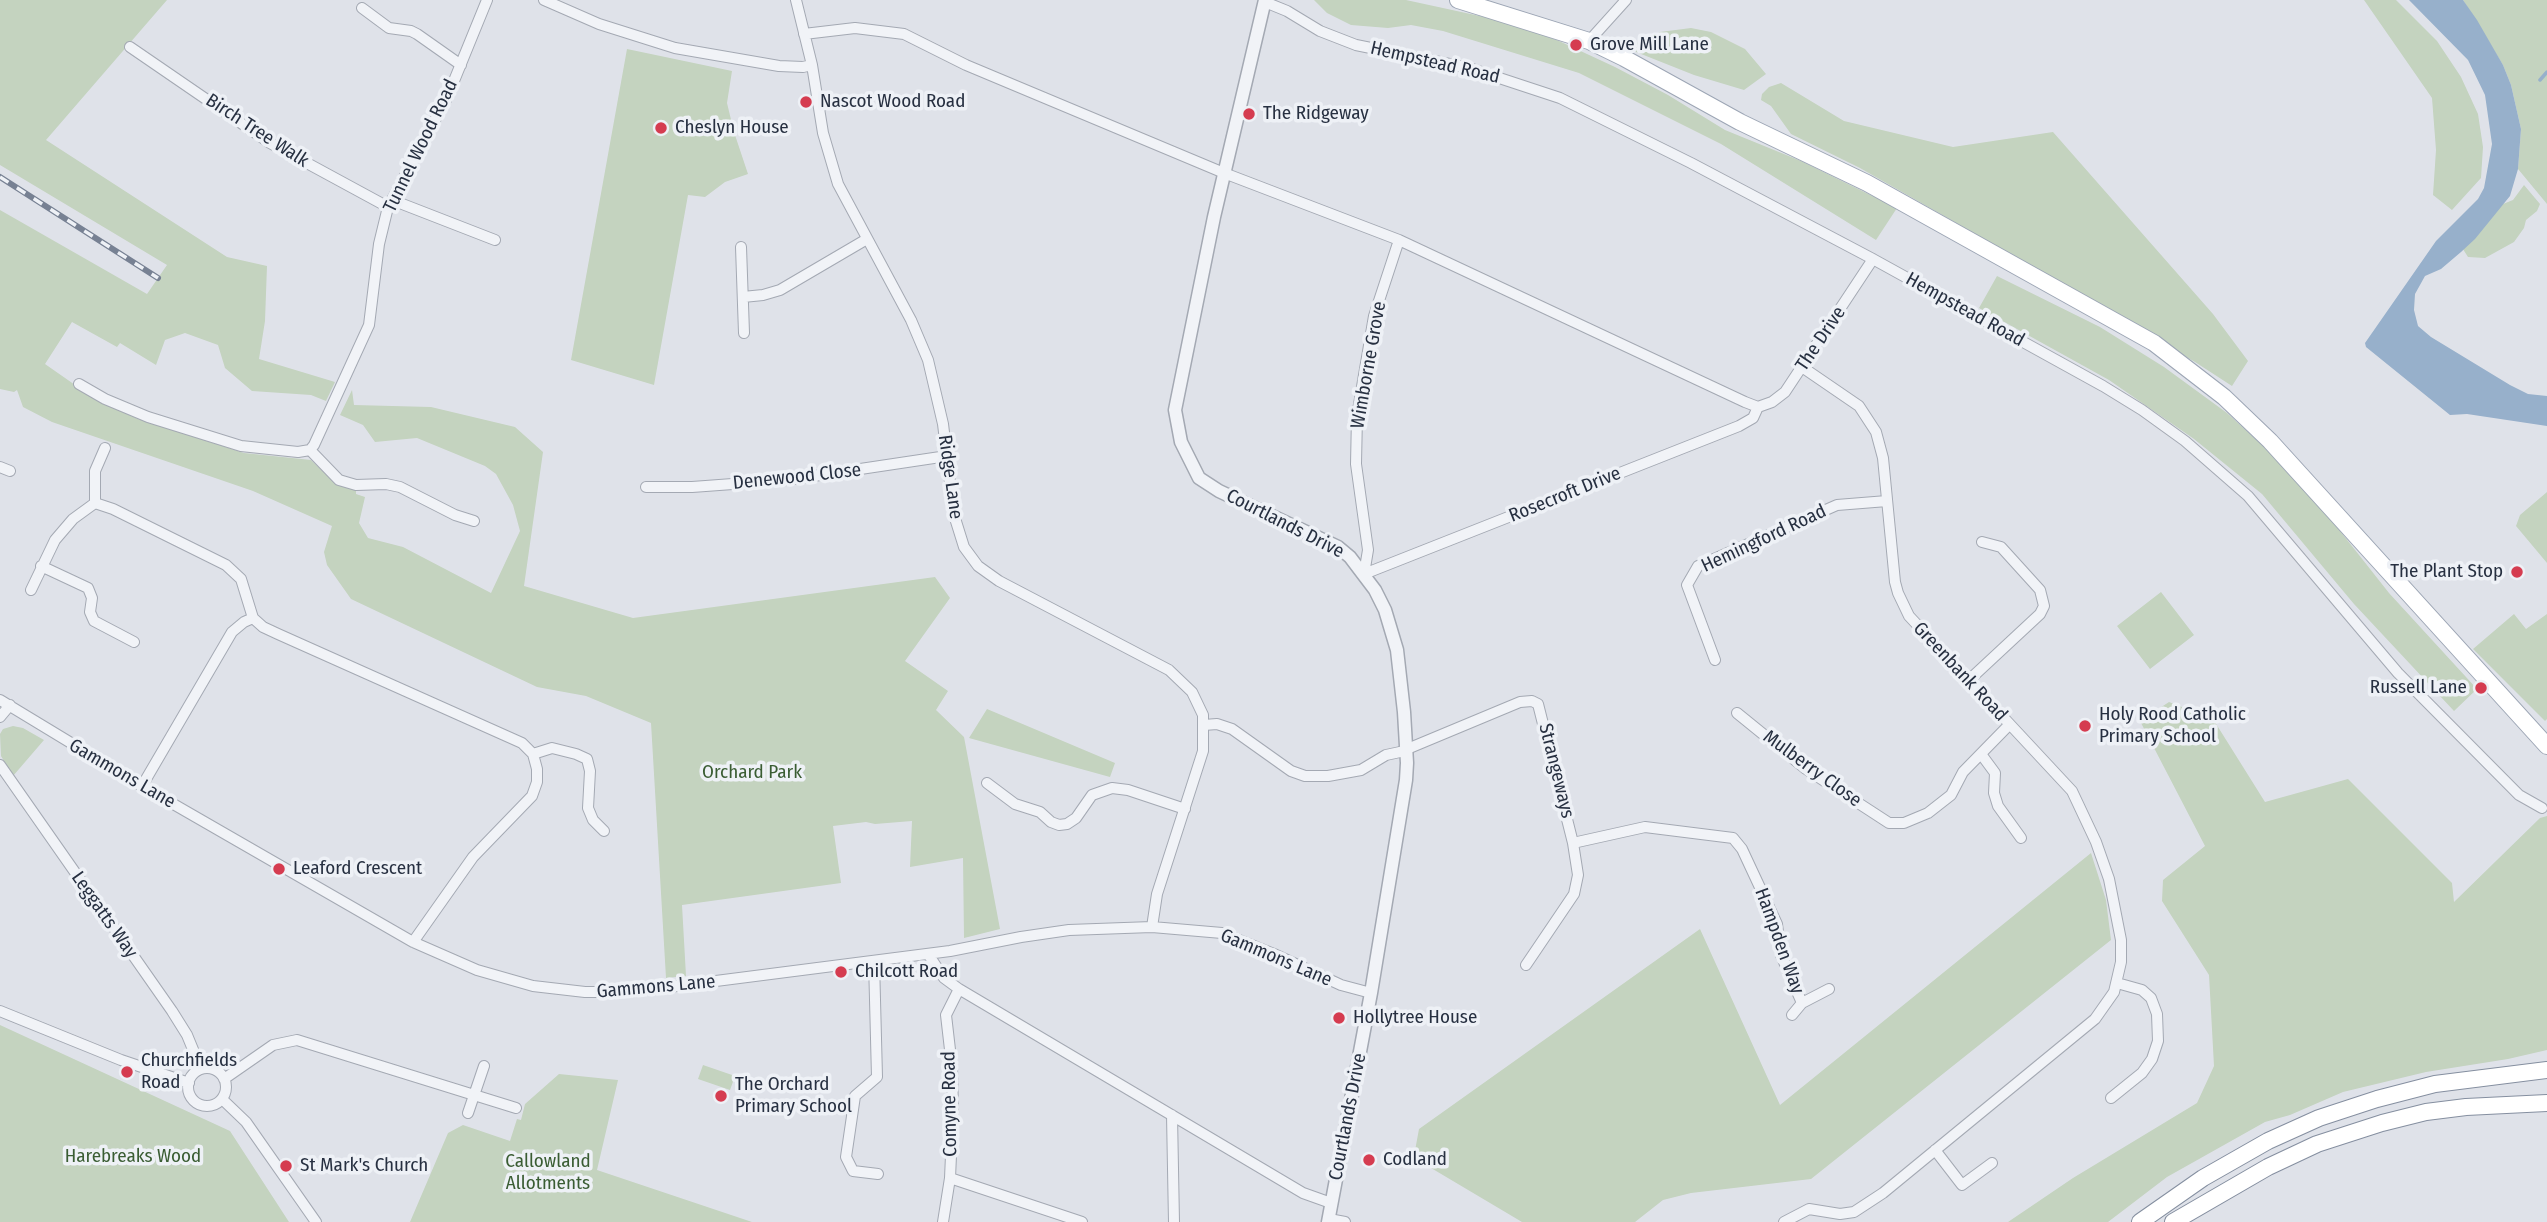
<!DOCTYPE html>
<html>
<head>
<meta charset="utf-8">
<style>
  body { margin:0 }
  canvas { display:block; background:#dfe2e9 }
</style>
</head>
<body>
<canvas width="2547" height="1222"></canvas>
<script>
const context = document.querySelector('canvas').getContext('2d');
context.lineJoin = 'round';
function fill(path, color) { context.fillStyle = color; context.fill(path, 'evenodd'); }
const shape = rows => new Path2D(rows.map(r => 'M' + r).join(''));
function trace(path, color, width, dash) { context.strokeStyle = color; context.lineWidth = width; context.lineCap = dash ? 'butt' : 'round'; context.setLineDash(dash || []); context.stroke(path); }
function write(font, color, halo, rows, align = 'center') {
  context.font = font + ' "Fira Sans Condensed",sans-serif'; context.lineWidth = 7; context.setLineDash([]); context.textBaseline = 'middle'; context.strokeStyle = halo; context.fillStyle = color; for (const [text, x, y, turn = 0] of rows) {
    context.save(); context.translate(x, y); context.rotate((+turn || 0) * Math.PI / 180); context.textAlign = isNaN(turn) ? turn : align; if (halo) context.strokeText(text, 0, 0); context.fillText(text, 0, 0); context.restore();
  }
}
fill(shape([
  [0,0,167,0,46,140,227,257,267,266,265,321,259,359,335,382,326,401,311,395,252,391,225,368,218,345,185,333,165,340,156,365,120,343,117,347,72,322,45,364,98,401,138,419,244,453,311,460,333,481,356,490,356,494,365,497,359,523,368,538,403,547,491,593,520,531,513,505,496,474,485,466,417,438,375,442,363,425,340,415,352,390,354,405,431,407,515,427,543,452,524,586,633,618,935,577,950,598,905,661,948,691,936,710,964,737,1000,929,964,938,963,858,910,867,912,821,875,824,866,822,833,826,841,883,682,905,686,976,666,978,651,723,586,696,537,687,351,599,327,565,324,552,332,526,253,491,52,422,23,407,17,390,14,392,0,389,0,210,147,294,167,265,0,165],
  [1314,0,1406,0,1512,23,1559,41,1615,67,1668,95,1725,130,1801,161,1897,208,1876,240,1721,144,1579,73,1443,31,1411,25,1388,28,1351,25,1327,13],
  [2364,0,2396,0,2437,41,2461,77,2478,114,2483,147,2481,178,2452,210,2433,195,2436,150,2432,98],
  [2463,0,2547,0,2547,204,2518,169,2521,129,2511,85,2503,65],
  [1691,28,1711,32,1745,49,1766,74,1744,90,1694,75,1626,48,1660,32],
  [627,49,732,71,727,103,734,132,748,174,725,182,705,197,688,195,654,385,571,360],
  [1781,83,1844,121,1953,147,2053,132,2213,314,2248,361,2232,386,2195,362,2007,252,1860,168,1791,134,1771,106,1761,100,1762,94,1769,87],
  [2524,185,2540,204,2537,211,2526,220,2524,228,2514,242,2485,258,2468,257,2461,246,2493,208,2513,200],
  [1997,276,2100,327,2164,367,2227,413,2271,453,2329,517,2389,593,2477,689,2454,711,2354,604,2262,494,2194,439,2109,380,1979,308],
  [2547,492,2547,563,2516,526,2520,515],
  [2161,592,2194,635,2150,669,2117,626],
  [2514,614,2526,629,2547,614,2547,719,2545,721,2473,649],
  [2169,702,2213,719,2265,802,2348,779,2452,883,2454,902,2540,818,2547,816,2547,1050,2508,1059,2426,1072,2343,1092,2290,1115,2265,1122,2167,1177,2108,1222,2008,1222,2073,1178,2197,1103,2214,1066,2209,975,2162,901,2163,880,2205,846,2140,721],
  [987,709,1115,763,1110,777,969,738],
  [13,726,23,728,44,740,13,776,1,756,0,734,3,729],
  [2091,853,2106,900,2111,940,1811,1179,1691,1193,1663,1200,1635,1222,1522,1222,1426,1165,1414,1156,1419,1129,1700,929,1780,1105],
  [0,1025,230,1131,289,1222,0,1222],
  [703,1065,735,1076,730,1090,698,1079],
  [559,1074,618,1080,597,1170,752,1222,410,1222,448,1133,463,1125,510,1141,517,1119,521,1120,525,1104]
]), '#c4d3bf');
fill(shape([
  [2409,0,2463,0,2477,20,2503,65,2511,85,2521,129,2518,169,2510,196,2475,239,2461,252,2441,269,2425,276,2415,294,2414,310,2418,326,2431,337,2510,385,2528,394,2547,396,2547,426,2467,414,2450,415,2366,347,2365,343,2436,241,2478,199,2484,188,2492,144,2485,95,2468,60]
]), '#97b0cb');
trace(shape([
  [2540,80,2547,72]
]), '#97b0cb', 3.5);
const minor = shape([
  [544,0,599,24,675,48,779,66,803,67,812,65],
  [796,0,812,65,823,133,838,184,911,320,928,360,943,424,954,515,964,547,978,566,999,581,1169,670,1192,692,1203,715,1203,751,1157,894,1152,927],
  [1265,2,1287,11,1320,31,1356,45,1469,68,1560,98,1691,163,1871,258,2103,386,2142,410,2185,441,2248,496,2398,673,2519,795,2542,808],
  [362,8,389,28,411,31,417,34,461,65],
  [804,34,855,28,904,34,966,65,1224,173,1399,240,1745,402,1758,407],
  [1589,41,1626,0],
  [130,47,270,143,388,207],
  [392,200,495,240],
  [1399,240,1374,316,1357,416,1356,464,1368,550,1364,574,1739,426,1753,418,1758,407],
  [741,247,744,333],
  [743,297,763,295,780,290,867,239],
  [79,384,105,399,148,417,241,446,298,452,310,450,339,480,356,485,386,484,400,487,455,515,474,521],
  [1758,407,1772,402,1785,392,1873,259],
  [105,448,95,471,95,503,113,509,226,565,241,579,253,618],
  [310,450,314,445,369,325,379,244,388,207,447,98,487,0],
  [0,467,10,471],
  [646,487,692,487,787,480,947,456],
  [41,566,88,588,92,598,90,612,94,621,134,642],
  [31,590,55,540,73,519,95,503],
  [1715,660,1687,585,1698,566,1837,505,1887,501],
  [1968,681,2040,614,2044,606,2040,590,2001,547,1982,542],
  [0,700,142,786,413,942,477,970,533,986,585,992,630,992,950,951,1021,937,1069,930,1152,927,1222,933,1274,954,1341,985,1371,993],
  [1737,713,1806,769,1889,823,1904,823,1928,813,1951,795,1963,772,2009,725],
  [0,717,10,705],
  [1204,725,1217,724,1232,729,1291,771,1305,776,1328,776,1361,770,1386,755,1400,752,1520,702,1532,701,1538,704,1573,843,1578,875,1574,894,1526,965],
  [533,754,552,748,576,754,587,759,590,771,588,808,593,820,604,831],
  [1981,754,1995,773,1994,793,1998,806,2021,838],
  [0,765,172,1011,187,1035,201,1069],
  [987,783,1015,804,1040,812,1051,822,1059,825,1067,824,1076,818,1092,795,1112,788,1128,790,1185,809],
  [142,786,232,632,244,622,253,618,263,627,278,634,522,743,533,754,537,769,537,782,532,796,473,857,413,942],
  [1573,843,1645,827,1733,838,1742,849,1777,924,1781,955,1802,1003],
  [928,954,944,978,959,989,1303,1193,1331,1203],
  [874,961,877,1077,855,1096,846,1157,853,1171,878,1174],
  [0,1011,121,1060,189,1083],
  [1792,1015,1802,1003,1829,989],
  '188 1087a19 19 0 1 1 38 0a19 19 0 1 1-38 0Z',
  [224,1079,273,1045,297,1040,516,1108],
  [2111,1098,2142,1073,2152,1059,2158,1041,2157,1014,2151,998,2142,990,2117,983],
  [222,1099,246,1122,316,1222],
  [468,1113,484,1066],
  [1172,1115,1174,1222],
  [1935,1150,1962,1185,1992,1163],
  [950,1178,1082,1222],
  [1329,1219,1345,1222],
  [943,1222,950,1178,953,1110,952,1067,946,1015,959,989],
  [1784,1222,1809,1209,1840,1214,1854,1212,1883,1193,2095,1019,2114,992,2121,962,2121,940,2109,879,2096,842,2072,791,1909,616,1898,593,1895,582,1883,458,1876,432,1859,406,1802,367]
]);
const tertiary = shape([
  [1265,0,1214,217,1175,410,1181,442,1199,478,1219,491,1338,547,1350,557,1375,590,1385,610,1397,650,1404,712,1407,763,1406,780,1371,993,1328,1222]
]);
const primary = shape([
  [1458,0,1589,41,1624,58,1740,122,1867,183,2154,343,2224,397,2270,441,2547,746]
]);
const trunk = shape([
  [2140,1222,2203,1178,2268,1141,2319,1118,2377,1099,2435,1084,2547,1070],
  [2173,1222,2268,1167,2317,1144,2382,1123,2426,1112,2466,1107,2547,1103]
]);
trace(minor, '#a4a9b3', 12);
trace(tertiary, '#a4a9b3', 15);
trace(primary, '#9da6b5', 18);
trace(trunk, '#858fa0', 18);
trace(minor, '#f1f3f7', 10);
trace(tertiary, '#f1f3f7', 12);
trace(primary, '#fff', 16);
trace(trunk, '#fff', 16);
const rail = shape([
  [0,177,158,278]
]);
trace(rail, '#778193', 6);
trace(rail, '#eef1f6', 3.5, [10]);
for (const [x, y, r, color] of [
  [1576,45,7,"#d53c50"],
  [806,102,7,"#d53c50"],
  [1249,114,7,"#d53c50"],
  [661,128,7,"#d53c50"],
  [2517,572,7,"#d53c50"],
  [2481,688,7,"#d53c50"],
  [2085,726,7,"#d53c50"],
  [279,869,7,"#d53c50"],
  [841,972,7,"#d53c50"],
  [1339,1018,7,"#d53c50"],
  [127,1072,7,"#d53c50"],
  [721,1096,7,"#d53c50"],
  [1369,1160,7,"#d53c50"],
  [286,1166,7,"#d53c50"]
]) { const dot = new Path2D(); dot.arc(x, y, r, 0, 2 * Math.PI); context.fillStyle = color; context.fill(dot); trace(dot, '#eef1f6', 2.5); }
write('19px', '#273041', '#eef1f6', [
  ["Grove Mill Lane",1590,45],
  ["Nascot Wood Road",820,102],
  ["The Ridgeway",1263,114],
  ["Cheslyn House",675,128],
  ["The Plant Stop",2503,572,"right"],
  ["Russell Lane",2467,688,"right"],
  ["Holy Rood Catholic",2099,715],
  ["Primary School",2099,737],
  ["Leaford Crescent",293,869],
  ["Chilcott Road",855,972],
  ["Hollytree House",1353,1018],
  ["Churchfields",141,1061],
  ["Road",141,1083],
  ["The Orchard",735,1085],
  ["Primary School",735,1107],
  ["Codland",1383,1160],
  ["St Mark's Church",300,1166]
], 'left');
write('19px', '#273041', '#eef1f6', [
  ["Hempstead Road",1435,63,13],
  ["Birch Tree Walk",257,131,33],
  ["Tunnel Wood Road",421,146,-64],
  ["Hempstead Road",1965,310,29],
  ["The Drive",1821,339,-56],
  ["Wimborne Grove",1369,365,-80],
  ["Denewood Close",797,477,-6],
  ["Ridge Lane",950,477,82],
  ["Rosecroft Drive",1565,495,-22],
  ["Courtlands Drive",1285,524,27],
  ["Hemingford Road",1764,539,-25],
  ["Greenbank Road",1960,672,47],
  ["Mulberry Close",1812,769,36],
  ["Strangeways",1556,771,76],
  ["Gammons Lane",122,774,30],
  ["Leggatts Way",104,915,55],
  ["Hampden Way",1779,941,70],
  ["Gammons Lane",1276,958,23],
  ["Gammons Lane",656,987,-5],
  ["Comyne Road",950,1104,-91],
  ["Courtlands Drive",1348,1117,-79]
]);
write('19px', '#3a5d33', '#eef1f6', [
  ["Orchard Park",752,773],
  ["Harebreaks Wood",133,1157],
  ["Callowland",548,1162],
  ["Allotments",548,1184]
]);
</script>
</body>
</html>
